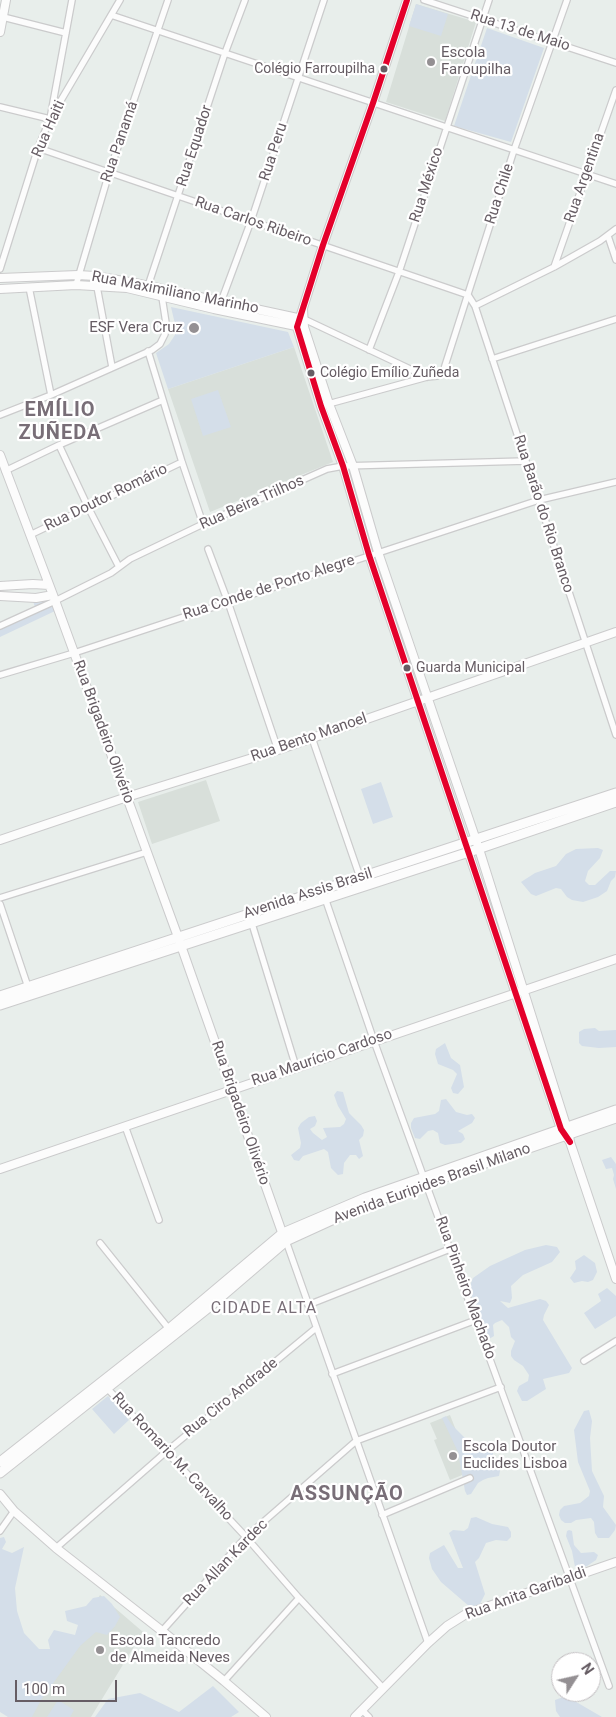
<!DOCTYPE html>
<html>
<head>
<meta charset="utf-8">
<style>
  body { margin:0 }
  #map { position:relative; width:616px; height:1717px; overflow:hidden; background:#e8eeeb; font-family:Roboto,sans-serif }
  canvas { display:block }
  .north { position:absolute; left:551px; top:1652px; width:50px; height:50px; box-sizing:border-box; background:#fff; border:1px solid #c2bec1; border-radius:50%; rotate:55deg; font-size:14px; font-weight:700; line-height:20px; text-align:center; color:#665d64 }
  .north::after { content:''; display:block; margin:auto; width:18px; height:22px; background:#949093; clip-path:polygon(50% 0,100% 100%,50% 72%,0 100%) }
  .scale { position:absolute; left:15px; top:1680px; width:102px; height:22px; box-sizing:border-box; border:2px solid #665d64; border-top:0; padding-left:6px; font-size:15px; line-height:18px; white-space:nowrap; color:#665d64; -webkit-text-stroke:4px #fff; paint-order:stroke }
</style>
</head>
<body>
<div id="map">
<canvas width="616" height="1717"></canvas>
<div class="north">N</div>
<div class="scale">100 m</div>
</div>
<script>
const context = document.querySelector('canvas').getContext('2d');
context.lineJoin = 'round';
function fill(path, color) { context.fillStyle = color; context.fill(path, 'evenodd'); }
const shape = rows => new Path2D(rows.map(r => 'M' + r).join(''));
function trace(path, color, width, dash) { context.strokeStyle = color; context.lineWidth = width; context.lineCap = dash ? 'butt' : 'round'; context.setLineDash(dash || []); context.stroke(path); }
function write(font, color, halo, rows, align = 'center') {
  context.font = font + ' Roboto,sans-serif'; context.lineWidth = 4.5; context.setLineDash([]); context.textBaseline = 'middle'; context.strokeStyle = halo; context.fillStyle = color; for (const [text, x, y, turn = 0] of rows) {
    context.save(); context.translate(x, y); context.rotate((+turn || 0) * Math.PI / 180); context.textAlign = isNaN(turn) ? turn : align; if (halo) context.strokeText(text, 0, 0); context.fillText(text, 0, 0); context.restore();
  }
}
fill(shape([
  [416,4,476,22,445,121,386,102],
  [294,347,333,462,210,512,168,389],
  [206,780,220,821,152,844,138,802],
  [450,1415,472,1471,450,1480,434,1440,437,1439,430,1423],
  [100,1595,143,1632,91,1717,29,1717]
]), '#d8dfda');
fill(shape([
  [416,4,448,14,441,36,409,26],
  [487,28,544,48,511,142,454,126],
  [171,307,288,332,294,347,168,389,156,353,169,344,175,335,175,324],
  [218,390,231,427,203,436,191,399],
  [50,599,55,611,0,637,0,623,35,607,33,601],
  [381,782,393,817,373,824,361,789],
  [598,848,603,850,600,858,588,871,585,881,589,885,595,885,610,871,616,871,615,877,611,881,607,891,598,897,583,902,572,900,567,897,561,889,556,888,536,896,531,894,521,882,535,873,556,866,566,854,576,849],
  [595,1028,599,1031,616,1030,616,1047,599,1048,582,1046,579,1043,579,1032,584,1029],
  [445,1043,451,1058,460,1065,464,1087,458,1094,453,1093,451,1088,457,1074,453,1070,438,1064,435,1054,436,1049],
  [337,1091,343,1092,349,1113,361,1125,364,1130,363,1136,359,1140,363,1156,359,1159,356,1155,350,1155,344,1163,343,1174,338,1175,331,1168,328,1152,324,1149,303,1156,299,1161,294,1160,291,1155,300,1148,301,1143,298,1128,301,1123,309,1117,315,1116,317,1121,315,1126,310,1129,313,1133,322,1140,327,1137,323,1128,340,1127,344,1124,346,1119,338,1106,334,1095],
  [446,1099,456,1112,467,1115,472,1114,475,1118,472,1123,458,1131,463,1134,465,1139,461,1143,445,1145,440,1143,438,1133,433,1130,428,1131,420,1139,415,1138,411,1128,411,1123,414,1118,435,1114,439,1111,441,1100],
  [611,1157,616,1164,616,1189,613,1179,614,1175,612,1168,606,1169,602,1160],
  [546,1245,557,1247,560,1252,552,1262,523,1275,511,1286,512,1298,510,1303,500,1301,508,1308,540,1299,546,1301,549,1305,544,1315,543,1320,572,1368,569,1373,543,1379,546,1389,527,1401,522,1401,517,1391,519,1386,528,1381,529,1375,523,1366,514,1360,511,1356,511,1351,515,1341,511,1337,509,1327,502,1320,495,1323,493,1325,494,1336,489,1339,485,1334,471,1294,471,1283,473,1278,490,1266,525,1250],
  [584,1255,595,1263,597,1272,593,1280,588,1282,582,1281,574,1283,570,1278,576,1269,575,1261],
  [607,1288,616,1296,616,1316,595,1329,584,1313,601,1301,598,1294],
  [108,1396,129,1420,114,1434,92,1409],
  [589,1410,592,1421,590,1438,592,1471,604,1496,603,1507,616,1525,615,1530,609,1538,598,1538,595,1533,594,1522,591,1518,576,1520,571,1523,565,1523,561,1520,559,1515,560,1510,564,1506,580,1503,589,1496,590,1491,578,1462,574,1430,584,1411],
  [446,1416,452,1425,464,1437,493,1453,493,1464,498,1466,500,1471,499,1476,488,1478,483,1480,478,1483,471,1494,467,1495,465,1491,458,1452,442,1418],
  [476,1517,492,1524,508,1527,511,1532,511,1537,507,1541,496,1540,486,1543,479,1558,475,1562,485,1594,480,1604,470,1607,441,1582,432,1569,429,1558,430,1553,444,1545,458,1568,463,1568,449,1533,453,1530,464,1531,468,1528,471,1518],
  [569,1530,572,1531,574,1545,581,1553,594,1552,598,1555,596,1560,587,1566,577,1569,575,1567,572,1551,566,1536,567,1531],
  [4,1537,6,1542,2,1549,12,1553,24,1547,15,1588,17,1611,24,1633,39,1649,50,1649,48,1640,54,1630,75,1635,78,1625,67,1621,65,1611,86,1606,93,1598,104,1596,112,1604,120,1617,115,1626,107,1635,96,1632,80,1646,41,1700,32,1717,8,1717,0,1712,0,1538],
  [213,1686,239,1712,231,1717,95,1717,108,1699,140,1693,179,1712],
  [566,1696,602,1717,560,1717,556,1711,555,1700],
  [58,1700,74,1710,70,1717,47,1717]
]), '#d4dee9');
const minor = shape([
  [424,0,616,63],
  [111,15,616,184],
  [3,17,66,33],
  [0,107,50,119,72,0],
  [38,148,468,295,475,306,616,735],
  [608,236,616,260],
  [554,267,616,90],
  [0,269,38,148,50,119,120,0],
  [95,276,112,367],
  [76,285,109,173,168,0],
  [29,287,51,395],
  [147,289,225,53,245,0],
  [475,306,554,267,600,241,616,229],
  [219,310,221,302,251,221,324,0],
  [304,319,427,377],
  [369,350,399,272,489,0],
  [148,351,182,462,203,524],
  [492,359,616,319],
  [321,406,427,377,437,376,443,372,514,150,567,0],
  [0,415,51,395,152,350,160,344,165,334,166,323,162,297],
  [59,445,88,507,119,567],
  [5,471,59,445,163,400],
  [30,535,182,462],
  [208,549,228,602,278,750],
  [0,626,55,601,111,573,130,559,203,524,327,469,343,466,526,461],
  [0,675,74,653,539,500,616,482],
  [312,738,363,886],
  [0,898,147,852],
  [325,898,374,1041,609,1686],
  [0,904,29,990],
  [249,914,296,1067],
  [125,1126,159,1220],
  [286,1241,428,1643],
  [100,1243,169,1329],
  [308,1305,450,1249],
  [584,1361,616,1341],
  [332,1374,476,1320],
  [106,1387,246,1537,299,1598,383,1688],
  [382,1515,470,1478],
  [0,1531,14,1511],
  [56,1548,167,1451,316,1328],
  [162,1631,246,1537,356,1441,501,1387],
  [224,1681,299,1598],
  [362,1710,369,1717]
]);
const tertiary = shape([
  [407,0,373,103,323,245,297,327,321,406,343,466,369,555,561,1129,570,1142],
  [0,32,6,0],
  [0,278,78,275,95,276,135,283,302,319],
  [0,289,76,285,127,288,214,309,301,327],
  [303,309,304,327,329,404,353,466,378,552,479,849,569,1135,570,1142,616,1279],
  [0,455,53,595,178,937,284,1238],
  [0,586,33,584,49,585],
  [0,596,36,598,53,595],
  [0,840,127,797,278,750,616,632],
  [0,1169,616,959],
  [0,1494,14,1511,56,1548,162,1631,224,1681,266,1717],
  [355,1717,428,1643,447,1626,466,1614,616,1562]
]);
const secondary = shape([
  [0,996,616,793],
  [0,1005,469,852,616,802],
  [0,1462,169,1329,283,1233,365,1198,616,1110],
  [0,1473,208,1308,286,1241,367,1204,616,1118]
]);
trace(minor, '#cbcbcc', 8);
trace(tertiary, '#cbcbcc', 10);
trace(secondary, '#cbcbcc', 11);
trace(minor, '#fcfcfc', 5.5);
trace(tertiary, '#fcfcfc', 8);
trace(secondary, '#fcfcfc', 9);
trace(shape([
  [407,0,373,103,323,245,297,327,321,406,343,466,369,555,561,1129,570,1142]
]), '#e4002b', 6);
for (const [x, y, r, color] of [
  [431,62,5,"#949093"],
  [384,69,4.5,"#665d64"],
  [194,328,6,"#949093"],
  [311,373,4.5,"#665d64"],
  [407,668,4.5,"#665d64"],
  [453,1456,5,"#949093"],
  [100,1650,5,"#949093"]
]) { const dot = new Path2D(); dot.arc(x, y, r, 0, 2 * Math.PI); context.fillStyle = color; context.fill(dot); trace(dot, '#fff', 2); }
write('14px', '#665d64', '#fff', [
  ["Colégio Farroupilha",375,69,"right"],
  ["Colégio Emílio Zuñeda",320,373],
  ["Guarda Municipal",416,668]
], 'left');
write('15px', '#665d64', '#fff', [
  ["Rua 13 de Maio",520,31,18],
  ["Rua Haiti",49,129,-66],
  ["Rua Panamá",120,142,-71],
  ["Rua Equador",195,146,-72],
  ["Rua Peru",274,152,-72],
  ["Rua Argentina",585,178,-71],
  ["Rua México",427,185,-72],
  ["Rua Chile",500,194,-72],
  ["Rua Carlos Ribeiro",253,222,19],
  ["Rua Maximiliano Marinho",175,293,11],
  ["Rua Doutor Romário",106,498,-26],
  ["Rua Beira Trilhos",252,503,-24],
  ["Rua Barão do Rio Branco",543,514,72],
  ["Rua Conde de Porto Alegre",269,588,-18],
  ["Rua Brigadeiro Olivério",103,732,70],
  ["Rua Bento Manoel",309,738,-19],
  ["Avenida Assis Brasil",308,894,-18],
  ["Rua Maurício Cardoso",322,1058,-19],
  ["Rua Brigadeiro Olivério",240,1113,71],
  ["Avenida Euripides Brasil Milano",432,1184,-20],
  ["Rua Pinheiro Machado",465,1288,70],
  ["Rua Ciro Andrade",231,1398,-39],
  ["Rua Romario M. Carvalho",172,1457,47],
  ["Rua Allan Kardec",226,1563,-46],
  ["Rua Anita Garibaldi",526,1594,-20]
]);
write('15px', '#665d64', '#fff', [
  ["Escola",441,53],
  ["Faroupilha",441,70],
  ["ESF Vera Cruz",183,328,"right"],
  ["Escola Doutor",463,1447],
  ["Euclides Lisboa",463,1464],
  ["Escola Tancredo",110,1641],
  ["de Almeida Neves",110,1658]
], 'left');
context.letterSpacing = '1px';
write('16px', '#786e77', '#fff', [
  ["CIDADE ALTA",264,1309]
]);
context.letterSpacing = '0px';
context.letterSpacing = '1px';
write('bold 20px', '#786e77', '#fff', [
  ["EMÍLIO",60,411],
  ["ZUÑEDA",60,434],
  ["ASSUNÇÃO",347,1495]
]);
context.letterSpacing = '0px';
</script>
</body>
</html>
